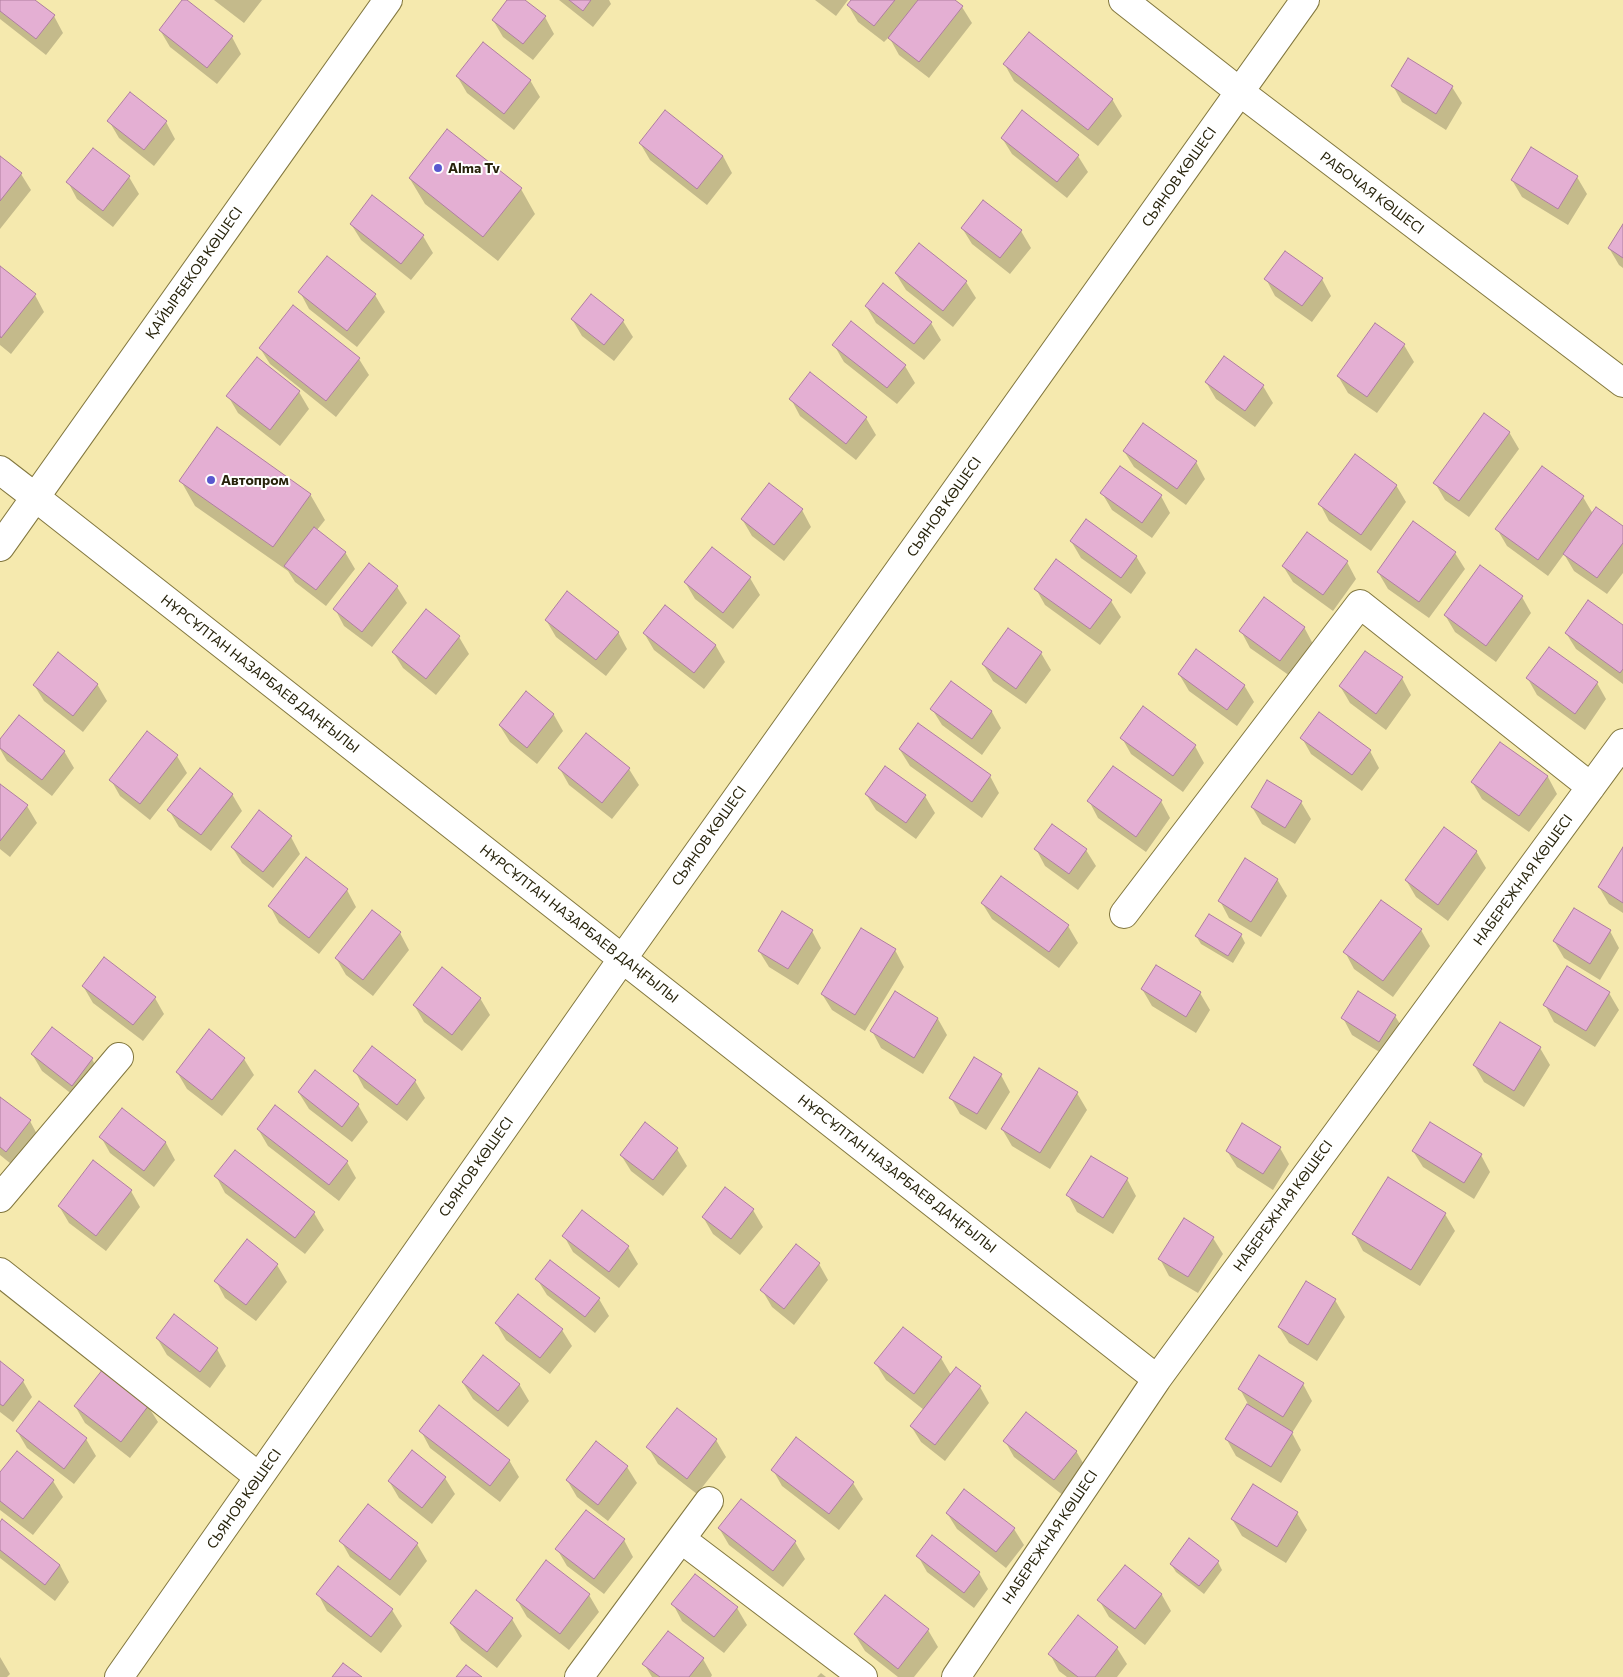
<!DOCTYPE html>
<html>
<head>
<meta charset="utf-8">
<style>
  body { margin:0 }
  canvas { display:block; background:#f5e9ae }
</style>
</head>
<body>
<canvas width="1623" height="1677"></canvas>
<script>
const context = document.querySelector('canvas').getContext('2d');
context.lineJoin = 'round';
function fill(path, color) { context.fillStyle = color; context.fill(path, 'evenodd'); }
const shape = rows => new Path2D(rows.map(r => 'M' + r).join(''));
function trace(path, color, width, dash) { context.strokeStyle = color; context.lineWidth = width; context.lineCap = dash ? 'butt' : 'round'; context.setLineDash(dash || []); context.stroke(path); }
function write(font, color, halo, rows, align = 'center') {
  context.font = font + ' Commissioner,sans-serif'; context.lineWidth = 4; context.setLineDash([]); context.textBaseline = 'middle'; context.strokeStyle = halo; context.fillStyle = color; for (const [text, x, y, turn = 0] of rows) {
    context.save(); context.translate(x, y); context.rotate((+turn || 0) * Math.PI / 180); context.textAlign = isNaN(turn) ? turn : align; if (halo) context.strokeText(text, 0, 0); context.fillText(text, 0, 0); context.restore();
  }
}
fill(shape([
  [0,0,33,0,54,16,63,33,46,55,0,19],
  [185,0,232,37,241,54,217,84,170,47,160,30],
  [214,0,262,0,244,23],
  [509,0,523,0,545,17,554,34,533,60,503,37,493,20],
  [559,0,609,0,611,4,593,27],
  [815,0,848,0,836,16],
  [853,0,953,0,962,7,972,23,929,78,899,55,889,37,884,42,858,22,848,5],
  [1005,65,1112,99,1122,116,1098,146,1014,81],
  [457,76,530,80,540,97,514,130,467,93],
  [1393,86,1452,87,1462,103,1446,130,1402,102],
  [109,121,166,122,175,139,154,166,119,138],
  [1002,138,1078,156,1088,172,1067,198,1012,154],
  [640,143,723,156,732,173,707,205,650,160],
  [0,157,21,174,31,190,0,229],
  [129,177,139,194,113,227,77,199,68,182],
  [1577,177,1587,194,1568,225,1522,197,1512,180],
  [410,179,521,189,535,214,498,261,425,204],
  [373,197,423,236,433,253,411,280,361,240,351,224],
  [983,201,1021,231,1031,248,1010,274,972,244,962,228],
  [1623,226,1623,268,1619,265,1609,248],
  [327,257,375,295,385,312,357,347,309,309,300,292],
  [0,268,35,295,44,312,11,354,0,345],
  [896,274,966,282,976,298,953,327,906,290],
  [1266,279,1322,279,1331,296,1312,322,1275,296],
  [883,285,931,323,941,340,924,360,876,323,866,306],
  [572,319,623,321,633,337,614,361,582,336],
  [851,323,905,366,915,383,897,404,844,362,834,345],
  [1376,325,1404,345,1414,362,1377,413,1348,393,1338,376],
  [260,348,359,359,369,375,336,417,270,364],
  [257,359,299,392,309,409,280,446,238,413,228,396],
  [811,374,866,418,876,435,856,460,800,416,791,399],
  [1206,382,1263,386,1273,403,1255,427,1216,399],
  [1509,432,1519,449,1469,517,1445,500,1435,483],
  [1124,451,1196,462,1205,479,1186,505,1134,467],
  [1542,467,1583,497,1593,514,1623,528,1623,573,1607,594,1574,571,1564,554,1548,576,1507,546,1497,529],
  [181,481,310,494,325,520,317,530,345,552,355,569,326,606,295,582,288,571,195,506],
  [1396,485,1406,502,1371,551,1329,521,1320,504],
  [1102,493,1161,496,1170,513,1152,538,1112,510],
  [802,510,811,527,784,561,752,536,742,519],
  [1071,541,1136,556,1146,573,1131,594,1081,558],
  [712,548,750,578,760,595,733,629,695,599,685,582],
  [1455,553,1465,569,1429,618,1388,589,1378,572],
  [1347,562,1356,579,1333,611,1293,582,1283,566],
  [397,587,407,603,372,647,344,626,335,609],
  [1036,589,1111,601,1121,617,1100,645,1045,605],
  [1522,597,1531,613,1496,662,1455,632,1445,615],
  [666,606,716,646,725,662,704,689,654,650,644,633],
  [546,620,618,632,627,649,606,676,556,637],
  [1623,626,1623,684,1576,649,1566,633],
  [1304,627,1313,644,1290,676,1250,648,1241,631],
  [459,637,469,654,436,695,403,668,393,652],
  [1041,653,1051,670,1026,704,993,681,983,664],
  [1179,674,1244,685,1254,702,1237,726,1189,691],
  [1402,678,1411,695,1386,730,1350,703,1340,686],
  [1528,679,1597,683,1606,699,1585,730,1537,695],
  [951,682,992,712,1001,728,982,755,942,725,932,709],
  [97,684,107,701,83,732,44,701,34,685],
  [554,715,563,731,537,764,510,742,500,726],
  [1122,738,1195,746,1204,763,1183,792,1131,754],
  [1302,738,1370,751,1379,768,1362,791,1311,754],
  [0,741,64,751,74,768,52,796,7,761,0,749],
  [1500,743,1548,777,1557,794,1529,832,1482,799,1472,782],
  [900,750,990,776,999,793,982,818,910,766],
  [177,756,187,773,150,820,120,796,111,780],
  [560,769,629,769,639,785,612,819,569,785],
  [0,785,27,806,37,823,10,857,0,849],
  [232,794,242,811,211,851,179,827,169,810],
  [866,794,925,796,935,813,916,839,876,810],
  [1089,801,1161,801,1170,818,1146,852,1098,818],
  [1301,802,1311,819,1295,844,1262,824,1252,807],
  [291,837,300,854,273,888,242,863,232,847],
  [1036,849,1086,850,1096,866,1078,890,1045,866],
  [1623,849,1623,913,1609,904,1599,887],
  [1476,851,1486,868,1448,921,1416,897,1406,880],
  [1277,879,1287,896,1261,937,1229,918,1220,901],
  [347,890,356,907,319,954,279,923,270,906],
  [982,903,1068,926,1078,943,1059,968,992,919],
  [1421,930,1430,946,1393,997,1354,969,1345,952],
  [812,931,821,948,798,985,769,967,759,951],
  [1610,931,1619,948,1600,980,1564,958,1554,941],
  [400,933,409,950,373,996,346,975,336,958],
  [1241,935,1245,943,1233,963,1201,944,1196,936],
  [895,950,904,967,865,1031,832,1010,822,994],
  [1157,966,1200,993,1210,1010,1196,1033,1152,1006,1142,989],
  [83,986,155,998,164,1014,143,1041,93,1003],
  [1609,993,1619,1010,1595,1047,1554,1022,1545,1005],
  [480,998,490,1015,462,1051,424,1022,414,1005],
  [1395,1016,1405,1032,1389,1058,1352,1035,1343,1018],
  [938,1019,947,1035,923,1074,881,1048,872,1031],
  [1540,1048,1550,1065,1524,1107,1484,1082,1474,1065],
  [32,1054,92,1059,101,1076,82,1102,42,1071],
  [244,1059,254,1075,222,1116,187,1089,177,1072],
  [355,1071,415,1081,425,1098,407,1121,364,1088],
  [1001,1075,1010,1092,986,1130,960,1114,951,1098],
  [299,1093,358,1105,368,1122,352,1142,309,1109],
  [1077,1093,1087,1110,1050,1169,1012,1146,1002,1129],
  [0,1098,30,1121,39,1138,16,1168,0,1155],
  [122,1109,166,1143,175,1160,154,1187,110,1153,101,1137],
  [645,1124,677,1149,687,1166,663,1196,631,1171,621,1155],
  [258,1129,347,1162,356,1178,339,1201,268,1146],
  [1280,1148,1289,1164,1273,1190,1237,1167,1227,1151],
  [1413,1151,1481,1155,1490,1172,1474,1199,1423,1167],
  [216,1176,314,1213,324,1230,305,1254,225,1193],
  [1127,1179,1136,1196,1113,1234,1077,1212,1068,1195],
  [131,1191,140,1207,106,1251,69,1223,59,1206],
  [753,1210,763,1227,740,1255,713,1234,703,1217],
  [1445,1214,1455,1231,1420,1286,1363,1251,1354,1234],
  [564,1236,628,1247,638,1264,619,1288,573,1252],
  [1213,1238,1223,1254,1198,1293,1169,1276,1160,1259],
  [819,1264,828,1280,794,1325,772,1307,762,1290],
  [277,1265,287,1282,256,1321,225,1298,216,1281],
  [537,1279,599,1299,609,1316,595,1333,547,1295],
  [1335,1300,1345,1317,1317,1361,1289,1343,1279,1327],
  [496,1323,562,1330,572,1346,550,1374,506,1340],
  [157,1338,217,1349,226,1366,210,1388,167,1355],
  [941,1358,951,1375,980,1387,989,1403,945,1461,921,1442,911,1426,924,1410,886,1380,876,1364],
  [0,1363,23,1381,32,1397,13,1422,0,1412],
  [463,1383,519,1384,529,1401,508,1427,473,1399],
  [1303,1384,1312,1401,1292,1433,1301,1450,1281,1483,1236,1456,1227,1440,1248,1404,1240,1389],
  [75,1406,148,1406,158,1422,130,1458,85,1423],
  [677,1410,716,1440,726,1457,697,1494,658,1464,648,1447],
  [17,1431,86,1439,96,1456,74,1484,27,1448],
  [421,1431,509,1460,519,1477,500,1502,430,1448],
  [1005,1441,1076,1451,1086,1468,1064,1496,1014,1457],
  [627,1467,637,1483,608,1521,577,1497,567,1480],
  [773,1470,853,1483,863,1499,839,1530,782,1486],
  [0,1474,53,1481,63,1497,33,1535,0,1510],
  [445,1478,455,1494,432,1524,399,1498,389,1481],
  [741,1500,795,1542,805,1559,783,1587,729,1545,719,1528],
  [368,1505,417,1544,427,1561,400,1596,350,1557,341,1541],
  [947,1513,1014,1529,1024,1545,1006,1568,957,1529],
  [1297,1513,1307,1530,1286,1563,1242,1536,1232,1519],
  [0,1524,60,1565,69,1582,55,1601,0,1558],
  [624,1540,633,1557,604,1594,567,1566,557,1549],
  [918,1556,979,1573,988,1589,974,1608,927,1572],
  [546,1562,589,1595,599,1612,569,1650,527,1617,517,1600],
  [1218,1562,1222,1570,1204,1594,1176,1572,1171,1564],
  [318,1594,392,1610,402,1626,381,1653,327,1611],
  [1162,1595,1171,1611,1145,1645,1109,1617,1099,1600],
  [885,1597,928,1630,938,1647,914,1677,898,1677,865,1651,855,1635],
  [673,1604,737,1608,747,1625,724,1653,682,1621],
  [512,1619,522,1636,497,1668,461,1640,451,1623],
  [1117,1648,1127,1664,1117,1677,1067,1677,1059,1671,1050,1654],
  [0,1657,10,1674,7,1677,0,1677],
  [703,1659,712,1675,711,1677,652,1677,644,1664],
  [821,1673,826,1677,817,1677]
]), '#0003');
const building = shape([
  [0,0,35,0,55,15,36,39,0,11,0,0],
  [182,0,187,0,233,36,207,68,159,30,182,0],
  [507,0,525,0,546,16,523,44,492,20,507,0],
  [569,0,591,0,583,11,569,0],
  [851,0,895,0,874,26,847,5,851,0],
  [918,0,955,0,963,6,919,62,888,38,918,0],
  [1029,32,1113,99,1088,130,1003,64,1029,32],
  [483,42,531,80,504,114,456,76,483,42],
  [1408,58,1453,86,1436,114,1391,86,1408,58],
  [130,92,167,121,144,150,107,121,130,92],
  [665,110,723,156,697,189,639,143,665,110],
  [1022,110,1079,155,1057,182,1001,138,1022,110],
  [447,129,522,188,483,237,409,178,447,129],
  [1531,147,1578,176,1558,209,1511,180,1531,147],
  [93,148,130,176,103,211,66,182,93,148],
  [0,156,22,173,0,201,0,156],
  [372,195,424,235,401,264,350,224,372,195],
  [983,200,1022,230,1000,258,961,228,983,200],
  [1623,224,1623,258,1608,248,1623,224],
  [919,243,967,281,943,311,895,273,919,243],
  [1285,251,1323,278,1302,306,1264,279,1285,251],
  [327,256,376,294,347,331,298,292,327,256],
  [0,266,36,294,1,338,0,336,0,266],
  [883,283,932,322,914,344,865,306,883,283],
  [591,294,624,320,604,345,571,319,591,294],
  [293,305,360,358,326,401,259,348,293,305],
  [851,321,906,365,887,388,832,345,851,321],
  [1375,323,1405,344,1367,397,1337,376,1375,323],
  [1224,356,1264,385,1245,411,1205,382,1224,356],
  [257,357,300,391,270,430,226,396,257,357],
  [810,372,867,417,846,444,789,399,810,372],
  [1484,413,1510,432,1459,501,1433,483,1484,413],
  [1143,423,1197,461,1177,489,1123,451,1143,423],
  [217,427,311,494,273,547,179,481,217,427],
  [1355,454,1397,485,1361,535,1318,504,1355,454],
  [1120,466,1162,495,1142,523,1100,493,1120,466],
  [1542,466,1584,496,1538,560,1495,529,1542,466],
  [769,483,803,509,774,545,741,519,769,483],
  [1596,507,1623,526,1623,543,1597,578,1563,554,1596,507],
  [1086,519,1137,556,1121,578,1070,541,1086,519],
  [1413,521,1456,552,1419,602,1377,572,1413,521],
  [314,527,346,552,316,590,284,566,314,527],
  [1307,532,1348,561,1323,595,1282,566,1307,532],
  [712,547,751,577,723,613,684,582,712,547],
  [1056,559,1112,600,1090,629,1034,589,1056,559],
  [369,563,398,586,362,632,333,609,369,563],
  [1480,565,1523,596,1486,646,1444,615,1480,565],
  [567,591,619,632,596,660,545,620,567,591],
  [1264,597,1305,627,1280,661,1239,631,1264,597],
  [1588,600,1623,625,1623,669,1620,673,1565,633,1588,600],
  [665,605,716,645,694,673,643,633,665,605],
  [426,609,460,636,426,679,392,652,426,609],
  [1008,628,1042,652,1016,689,982,664,1008,628],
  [1549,647,1598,682,1575,714,1526,678,1549,647],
  [1196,649,1245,685,1227,710,1178,674,1196,649],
  [1365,651,1403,677,1376,714,1339,686,1365,651],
  [58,652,98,684,73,716,33,685,58,652],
  [951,681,992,711,972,739,930,709,951,681],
  [526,691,554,714,527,748,499,725,526,691],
  [1143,706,1196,745,1173,776,1120,738,1143,706],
  [1319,712,1371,750,1352,775,1300,738,1319,712],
  [19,715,65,751,42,780,0,748,0,739,19,715],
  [918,723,991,775,972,802,899,749,918,723],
  [147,731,178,755,140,804,109,780,147,731],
  [586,733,630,768,602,803,558,768,586,733],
  [1500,742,1548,776,1519,816,1471,782,1500,742],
  [885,766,926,795,906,823,865,794,885,766],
  [1113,766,1162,800,1136,837,1087,801,1113,766],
  [200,768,233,794,201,835,167,810,200,768],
  [1267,780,1302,801,1285,828,1251,807,1267,780],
  [0,784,28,805,0,841,0,784],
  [259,810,292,836,263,872,231,847,259,810],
  [1052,824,1087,849,1069,874,1034,849,1052,824],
  [1444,827,1477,851,1438,905,1405,880,1444,827],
  [1623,847,1623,903,1598,887,1623,847],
  [306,857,348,889,309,938,268,906,306,857],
  [1245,858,1278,879,1251,922,1218,901,1245,858],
  [1001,876,1069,925,1049,952,981,903,1001,876],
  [1381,900,1422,929,1383,981,1343,952,1381,900],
  [1574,908,1611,930,1590,964,1553,941,1574,908],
  [372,910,401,932,363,980,335,958,372,910],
  [782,911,813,930,788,969,758,951,782,911],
  [1209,914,1242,934,1228,956,1195,936,1209,914],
  [861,928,896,949,855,1015,821,994,861,928],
  [104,957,156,997,133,1025,82,986,104,957],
  [1156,965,1201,992,1186,1017,1141,989,1156,965],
  [1567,966,1610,992,1586,1031,1543,1005,1567,966],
  [442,967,481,998,452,1035,413,1005,442,967],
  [895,991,938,1018,914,1058,870,1031,895,991],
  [1358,991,1396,1015,1379,1042,1341,1018,1358,991],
  [1500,1022,1541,1047,1514,1091,1473,1065,1500,1022],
  [52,1027,93,1058,72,1086,31,1054,52,1027],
  [209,1029,245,1058,212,1100,176,1072,209,1029],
  [372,1046,416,1080,397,1105,353,1071,372,1046],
  [974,1057,1002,1074,977,1114,949,1098,974,1057],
  [1039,1068,1078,1092,1040,1153,1001,1129,1039,1068],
  [315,1070,359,1104,342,1127,298,1092,315,1070],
  [0,1097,31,1120,6,1152,0,1147,0,1097],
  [275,1105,348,1161,329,1185,257,1129,275,1105],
  [122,1108,166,1142,144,1171,99,1137,122,1108],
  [645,1122,678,1148,653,1180,620,1155,645,1122],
  [1430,1122,1482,1154,1464,1183,1412,1151,1430,1122],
  [1242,1123,1281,1147,1263,1174,1226,1151,1242,1123],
  [235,1150,315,1212,295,1238,214,1176,235,1150],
  [1091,1156,1128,1178,1103,1218,1066,1195,1091,1156],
  [93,1160,132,1190,96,1236,58,1206,93,1160],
  [1388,1177,1446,1213,1411,1270,1352,1234,1388,1177],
  [725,1187,754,1209,731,1239,702,1217,725,1187],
  [582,1210,629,1246,609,1272,562,1236,582,1210],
  [1184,1218,1214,1237,1188,1277,1158,1259,1184,1218],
  [247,1239,278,1264,246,1305,214,1281,247,1239],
  [796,1244,820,1263,784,1309,760,1290,796,1244],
  [550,1260,600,1298,585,1317,535,1279,550,1260],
  [1306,1281,1336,1299,1308,1345,1278,1327,1306,1281],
  [518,1294,563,1329,540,1358,495,1323,518,1294],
  [174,1314,218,1348,200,1372,156,1338,174,1314],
  [903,1327,942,1357,914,1394,874,1363,903,1327],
  [483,1355,520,1384,498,1411,462,1382,483,1355],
  [1259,1355,1304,1383,1283,1417,1238,1389,1259,1355],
  [0,1361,24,1380,3,1406,0,1404,0,1361],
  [956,1367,981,1386,935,1445,910,1426,956,1367],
  [103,1369,149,1405,121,1442,74,1406,103,1369],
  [39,1401,87,1438,64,1469,16,1431,39,1401],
  [1247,1404,1293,1432,1271,1467,1225,1439,1247,1404],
  [439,1405,510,1460,490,1486,419,1431,439,1405],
  [677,1408,717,1439,687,1479,646,1447,677,1408],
  [1026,1412,1077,1451,1054,1480,1003,1441,1026,1412],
  [796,1437,854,1482,829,1514,771,1470,796,1437],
  [596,1441,628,1466,598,1505,566,1480,596,1441],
  [412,1450,446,1477,422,1508,388,1481,412,1450],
  [17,1451,54,1480,23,1519,0,1501,0,1472,17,1451],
  [1253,1484,1298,1512,1277,1547,1231,1519,1253,1484],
  [964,1489,1015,1528,996,1552,946,1513,964,1489],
  [741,1499,796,1541,773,1571,718,1528,741,1499],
  [368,1504,418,1543,390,1580,339,1541,368,1504],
  [586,1510,625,1539,594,1579,555,1549,586,1510],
  [2,1519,60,1565,45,1585,0,1550,0,1522,2,1519],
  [932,1535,980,1572,964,1593,916,1556,932,1535],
  [1189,1538,1219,1561,1199,1586,1170,1564,1189,1538],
  [546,1560,590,1594,560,1634,516,1600,546,1560],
  [1125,1565,1162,1594,1135,1629,1097,1600,1125,1565],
  [338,1566,393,1609,371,1637,316,1594,338,1566],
  [695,1574,738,1607,714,1637,671,1604,695,1574],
  [476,1590,513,1618,487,1652,450,1623,476,1590],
  [885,1595,929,1629,898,1669,854,1634,885,1595],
  [1078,1615,1118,1647,1095,1677,1078,1677,1048,1654,1078,1615],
  [668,1631,704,1658,689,1677,660,1677,642,1664,668,1631],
  [343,1663,362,1677,332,1677,343,1663],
  [466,1665,482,1677,456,1677,466,1665]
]);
fill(building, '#e4afd3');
trace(building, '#af7ea0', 1);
const minor = shape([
  [1123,0,1240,92,1623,383],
  [35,497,1157,1379],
  [1124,914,1360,604,1591,787],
  [0,1198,119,1057],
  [0,1272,259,1477],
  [681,1539,863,1677],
  [119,1677,623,958,1305,0],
  [579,1677,709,1501],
  [956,1677,1157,1379,1623,743]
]);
const major = shape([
  [0,470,35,497],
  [0,547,388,0]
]);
trace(minor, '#82773f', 30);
trace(major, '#82773f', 30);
trace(minor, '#fff', 28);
trace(major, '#fff', 28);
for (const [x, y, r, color] of [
  [438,168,5,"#5958cf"],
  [211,480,5,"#5958cf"]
]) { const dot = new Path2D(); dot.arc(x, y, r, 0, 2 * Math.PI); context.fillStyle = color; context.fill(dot); trace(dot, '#fff', 2); }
write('bold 14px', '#27230b', '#fff', [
  ["Alma Tv",448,168],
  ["Автопром",221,480]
], 'left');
write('14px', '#27230b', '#fff', [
  ["СЬЯНОВ КӨШЕСІ",1179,177,-55],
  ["РАБОЧАЯ КӨШЕСІ",1372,193,37],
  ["ҚАЙЫРБЕКОВ КӨШЕСІ",194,273,-55],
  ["СЬЯНОВ КӨШЕСІ",944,507,-55],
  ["НҰРСҰЛТАН НАЗАРБАЕВ ДАҢҒЫЛЫ",260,674,38],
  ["СЬЯНОВ КӨШЕСІ",709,836,-55],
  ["НАБЕРЕЖНАЯ КӨШЕСІ",1523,880,-54],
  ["НҰРСҰЛТАН НАЗАРБАЕВ ДАҢҒЫЛЫ",579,924,38],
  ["СЬЯНОВ КӨШЕСІ",476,1167,-55],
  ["НҰРСҰЛТАН НАЗАРБАЕВ ДАҢҒЫЛЫ",897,1174,38],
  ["НАБЕРЕЖНАЯ КӨШЕСІ",1283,1206,-54],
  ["СЬЯНОВ КӨШЕСІ",244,1499,-55],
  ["НАБЕРЕЖНАЯ КӨШЕСІ",1050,1537,-56]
]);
</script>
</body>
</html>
